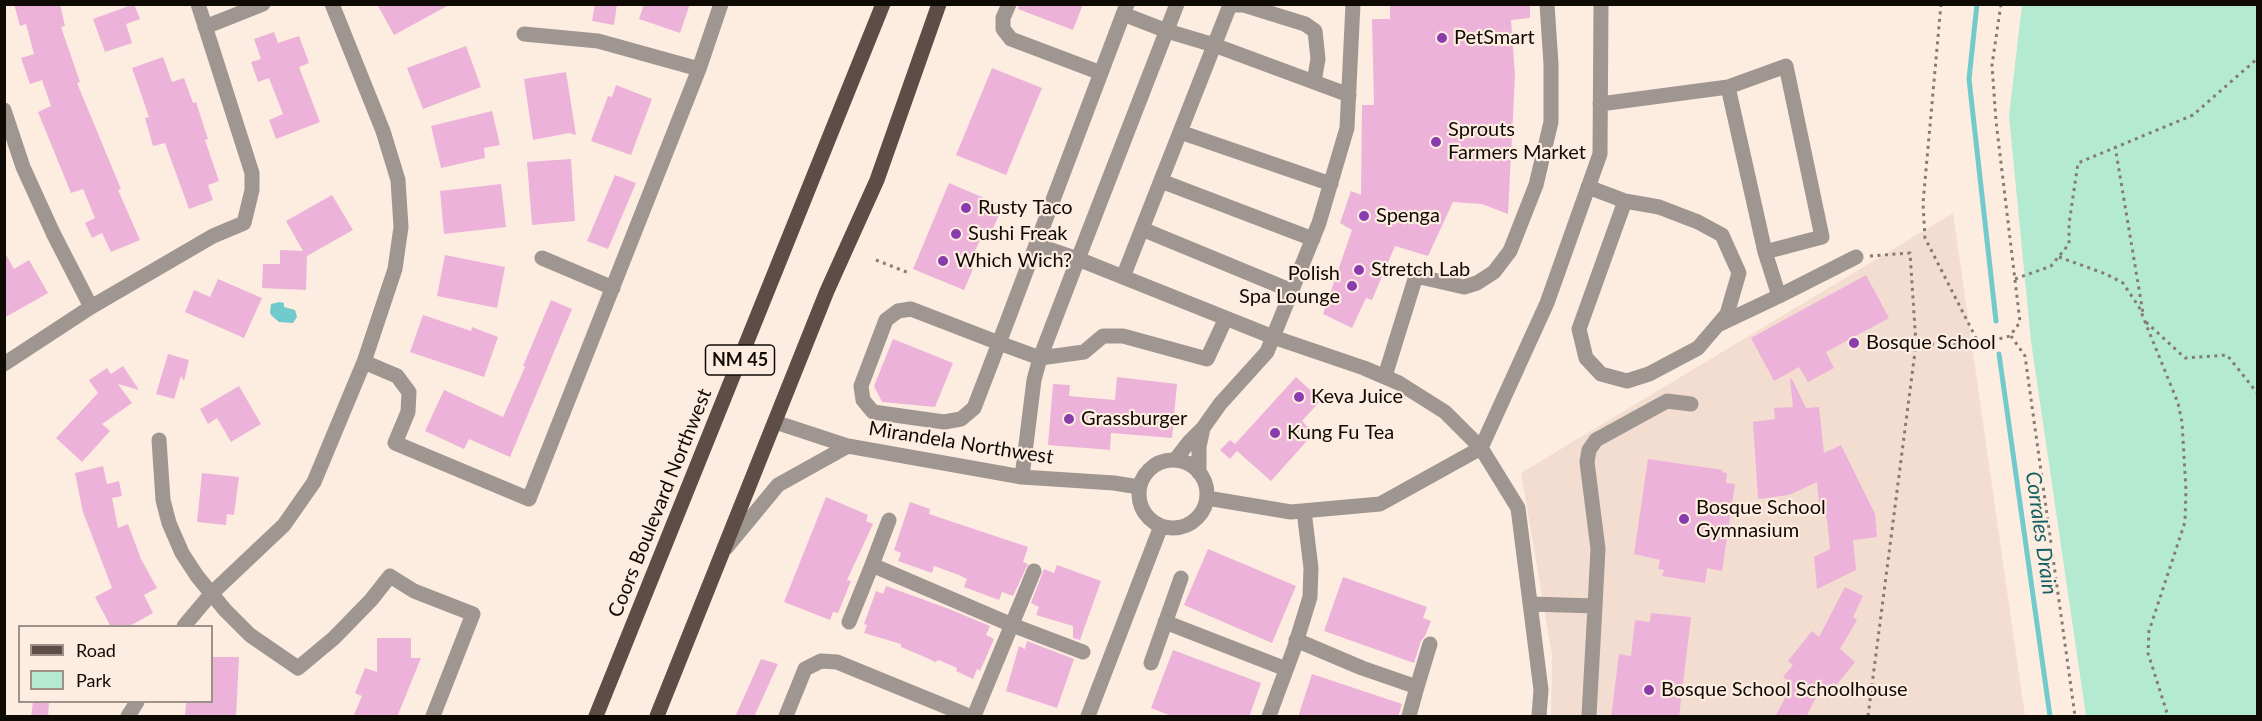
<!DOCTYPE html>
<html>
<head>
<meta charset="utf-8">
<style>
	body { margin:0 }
	#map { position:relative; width:2262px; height:721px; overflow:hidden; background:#fdede0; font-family:Lato,sans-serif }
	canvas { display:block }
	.frame { position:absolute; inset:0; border:6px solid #100a05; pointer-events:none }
	.legend { position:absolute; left:18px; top:625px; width:195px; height:78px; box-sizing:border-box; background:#fdede0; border:2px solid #9e9288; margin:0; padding:8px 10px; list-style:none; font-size:18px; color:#100a05 }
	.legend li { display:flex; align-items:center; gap:12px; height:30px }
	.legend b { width:30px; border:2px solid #9e9288 }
</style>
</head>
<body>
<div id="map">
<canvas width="2262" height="721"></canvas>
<div class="frame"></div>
<ul class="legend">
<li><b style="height:8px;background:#5d4d46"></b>Road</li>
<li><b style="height:16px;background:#b4ead1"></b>Park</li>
</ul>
</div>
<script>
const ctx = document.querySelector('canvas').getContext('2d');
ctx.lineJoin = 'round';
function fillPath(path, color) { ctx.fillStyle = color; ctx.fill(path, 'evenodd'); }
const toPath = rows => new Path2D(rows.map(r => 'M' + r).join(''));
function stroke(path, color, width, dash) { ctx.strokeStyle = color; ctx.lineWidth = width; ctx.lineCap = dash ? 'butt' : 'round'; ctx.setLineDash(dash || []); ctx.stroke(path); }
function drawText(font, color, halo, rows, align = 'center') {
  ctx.font = font + ' Lato,sans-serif'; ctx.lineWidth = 4.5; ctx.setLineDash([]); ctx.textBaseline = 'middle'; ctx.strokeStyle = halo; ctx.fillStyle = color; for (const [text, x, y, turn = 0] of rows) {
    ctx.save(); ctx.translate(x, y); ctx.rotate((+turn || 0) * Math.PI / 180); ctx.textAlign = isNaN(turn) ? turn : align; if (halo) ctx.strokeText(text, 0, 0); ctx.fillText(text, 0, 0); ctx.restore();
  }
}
const education = toPath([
	[1953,213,2025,716,1551,716,1552,655,1521,473]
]);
const green = toPath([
	[2022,5,2257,5,2257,716,2086,716,2031,341,2009,116]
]);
const water = toPath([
	[280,302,284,303,284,307,295,310,297,317,293,323,279,322,272,316,270,313,271,304]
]);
const stream = toPath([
	[1977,4,1969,79,1996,321],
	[1999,354,2050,716]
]);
const building = toPath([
	[14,4,60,4,65,26,61,27,80,82,77,83,121,189,118,190,140,240,111,252,102,233,92,238,85,223,95,218,83,189,71,193,38,112,51,106,42,80,30,84,21,58,34,54,26,24,20,26],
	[134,4,140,19,126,24,132,43,105,52,93,19],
	[377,4,451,4,394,35],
	[595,4,617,4,614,25,592,21],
	[644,4,690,4,680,33,639,19],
	[1019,4,1083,4,1073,30,1018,9],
	[1390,4,1530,4,1530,18,1511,20,1515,76,1508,214,1482,204,1453,202,1428,256,1395,246,1372,300,1366,298,1352,328,1323,314,1352,230,1340,223,1351,191,1361,195,1362,105,1374,105,1372,19,1390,19],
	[274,32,278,43,299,36,309,63,299,67,320,122,276,139,269,120,283,114,269,78,258,82,251,62,261,59,254,39],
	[466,46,481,87,423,109,407,68],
	[163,57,172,82,184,78,193,103,196,102,208,139,205,140,219,181,208,185,213,200,189,209,165,143,153,146,145,118,149,117,132,68],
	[992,68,1042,88,1006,175,956,155],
	[566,72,576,135,569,133,533,140,524,79],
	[616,85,652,99,631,155,591,141,608,96,612,97],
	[492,111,500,145,484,148,485,158,441,168,431,126],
	[571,159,575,221,532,225,527,162],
	[615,175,636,183,608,249,587,241],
	[949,183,1003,206,991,233,984,231,968,267,973,269,964,290,913,269],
	[501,184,506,227,444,234,440,191],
	[332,195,353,230,307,256,306,290,262,288,263,264,280,264,280,250,303,251,286,221],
	[4,251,14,269,29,260,48,293,4,318],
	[445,255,505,267,497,308,437,296],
	[1866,275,1889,318,1826,352,1834,368,1808,382,1799,367,1774,381,1751,338],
	[218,279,262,298,244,338,185,312,194,290,210,297],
	[551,300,572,309,510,457,469,439,464,449,425,431,444,390,503,417,525,367,523,366],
	[423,315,471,331,472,327,498,337,484,377,410,352],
	[893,339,953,363,935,407,882,402,874,386],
	[168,354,189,360,184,381,181,376,174,399,156,394],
	[123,366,139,390,118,384,132,403,102,424,110,431,82,462,56,438,98,393,89,380,107,368,111,374],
	[1117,377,1177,384,1172,438,1111,433,1110,450,1048,445,1053,384,1070,385,1069,396,1115,400],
	[1296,377,1321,400,1302,421,1314,433,1271,481,1237,451,1230,459,1220,450,1230,440,1235,444],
	[1790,379,1792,379,1806,408,1819,407,1824,453,1841,445,1875,514,1877,537,1853,540,1856,570,1817,589,1814,557,1830,549,1827,519,1819,503,1817,482,1789,495,1758,499,1753,422,1775,419,1774,408,1793,407],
	[239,386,261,424,231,442,217,418,208,424,200,409],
	[1648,459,1723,470,1722,472,1727,473,1726,483,1735,484,1722,571,1707,568,1705,583,1662,576,1664,570,1658,569,1660,560,1634,554],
	[103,466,107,484,119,481,122,496,112,498,118,528,128,524,141,559,157,588,144,595,153,613,128,627,111,627,95,597,112,588,83,512,75,473],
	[202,473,239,477,234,515,227,514,226,525,197,522],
	[826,497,868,515,866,521,873,524,847,580,851,581,838,613,833,612,830,620,784,602],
	[910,502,930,509,929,514,1028,547,1023,562,1028,564,1013,596,1002,592,999,600,964,587,967,579,959,575,934,566,932,573,898,561,901,553,894,550],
	[1208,549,1296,586,1272,643,1184,605],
	[1057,565,1101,581,1080,640,1073,638,1073,626,1036,615,1039,607,1031,603,1044,569,1054,573],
	[1343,577,1427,607,1423,618,1431,621,1425,636,1421,641,1414,663,1324,631],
	[886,586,949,609,990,626,986,635,994,639,980,671,977,669,973,679,956,671,957,668,939,660,935,662,927,658,901,647,901,644,864,633,867,625,864,624,876,591,883,594],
	[1845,587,1863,596,1853,617,1857,620,1840,649,1855,662,1826,698,1819,692,1806,717,1775,717,1785,698,1778,692,1787,680,1783,677,1793,665,1788,661,1812,631,1819,637],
	[1651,613,1691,617,1679,717,1611,717,1619,654,1631,656,1635,620,1650,622],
	[377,638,411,638,411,658,421,658,397,717,353,717,362,696,355,693,365,668,377,672],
	[1027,641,1074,659,1057,708,1006,691,1019,646,1025,649],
	[1173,650,1261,683,1249,717,1174,717,1151,708],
	[212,657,239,657,236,717,185,717,186,703,212,703],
	[761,659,778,664,754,717,735,717],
	[1312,674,1402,704,1398,717,1298,717],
	[33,702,49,702,48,717,31,717]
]);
const path = toPath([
	[1941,4,1923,203,1925,238,1979,344,2010,336,2020,322,1996,121,1992,65,2001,4],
	[2115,146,2143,313],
	[1870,256,1910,253,1916,344],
	[2059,257,2106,274,2123,283,2139,307,2178,403,2182,422,2186,490,2185,522,2149,631,2148,653,2168,716],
	[876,260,909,273],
	[2015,279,2051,266,2069,244,2069,224,2078,163,2193,115,2258,58],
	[2146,322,2185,358,2227,355,2258,394],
	[2011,336,2025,356,2075,716],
	[1868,716,1916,344,1979,344]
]);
const minor = toPath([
	[1009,4,1003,18,1003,29,1011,39,1101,73],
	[1127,4,999,343,911,309,898,311,886,320,861,386,863,400,873,412,944,422,961,419,974,408,999,343,1040,358,1084,352,1103,336,1123,336,1207,359,1226,318],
	[1123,14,1167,31,1214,45,1349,95],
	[205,27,263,4],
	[524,34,598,41,699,69],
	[1728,87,1786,66,1822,237,1765,252],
	[1600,104,1728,87,1765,252,1779,296,1856,257],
	[4,110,23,167,53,233,91,307],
	[1180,132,1331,184],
	[1161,181,1313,239],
	[1588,187,1625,201,1659,207,1698,222,1722,235,1739,273,1727,314,1698,348,1649,374,1627,381,1601,374,1586,358,1579,329,1625,201],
	[1142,229,1292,291],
	[1037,245,1078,259,1177,4],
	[542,258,613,288],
	[1123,277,1230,5,1244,5,1305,24,1315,31,1318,59,1314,82],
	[1720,324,1779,296],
	[364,362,397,376,409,392,408,412,395,443,529,499,699,69,721,4],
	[4,364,91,307,213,236,244,223,252,190,252,173,198,4],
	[1385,376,1416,276,1464,287,1477,283,1494,272,1510,251,1536,185,1551,122,1551,64,1547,4],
	[775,422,848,446,1022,477,1114,483,1139,487],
	[1203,428,1220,404,1267,352,1319,223,1347,128,1353,4],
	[159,440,163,500,169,523,182,553,197,576,225,610,250,635,298,668,334,638,371,600,390,576,414,591,473,614,433,716],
	'1139 494a34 34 0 1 1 68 0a34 34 0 1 1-68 0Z',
	[1175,460,1189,442,1203,428,1199,447,1199,473],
	[1022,477,1034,380,1040,358,1078,259,1273,337,1364,368,1399,383,1445,412,1481,448,1518,508,1541,690,1539,716],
	[1207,498,1291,512,1380,504,1481,448,1547,303,1600,154,1601,4],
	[726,548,778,485,848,446],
	[872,565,889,520],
	[1530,604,1595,606,1589,716],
	[1595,606,1598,549,1587,462,1589,450,1596,440,1667,401,1691,404],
	[849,622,872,565,1012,625,1083,652],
	[1165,622,1286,669],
	[184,626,211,594,284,525,314,482,364,362,395,269,401,227,398,180,383,131,332,4],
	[1296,640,1362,668,1417,687,1409,716],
	[1151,663,1181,578],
	[1417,687,1430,644],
	[128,716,137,702],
	[786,716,805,669,821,661,837,662,969,716],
	[974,716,1034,571],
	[1088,716,1161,526],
	[1269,716,1295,646,1310,597,1311,568,1304,511]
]);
const major = toPath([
	[596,716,883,4],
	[657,716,827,291,877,180,939,4]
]);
const markers = [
	[1442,38,6,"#8a3cad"],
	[1436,142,6,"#8a3cad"],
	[966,208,6,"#8a3cad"],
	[1364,216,6,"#8a3cad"],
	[956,234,6,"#8a3cad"],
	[943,261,6,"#8a3cad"],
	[1359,270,6,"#8a3cad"],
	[1352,286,6,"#8a3cad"],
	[1854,343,6,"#8a3cad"],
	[1299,397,6,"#8a3cad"],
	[1069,419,6,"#8a3cad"],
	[1275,433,6,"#8a3cad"],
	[1684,519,6,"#8a3cad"],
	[1649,690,6,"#8a3cad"]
];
const shields = [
	[740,360,69]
];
const shieldNames = [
	["NM 45",740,360]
];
const poiNames = [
	["PetSmart",1454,38],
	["Sprouts",1448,130],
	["Farmers Market",1448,153],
	["Rusty Taco",978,208],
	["Spenga",1376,216],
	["Sushi Freak",968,234],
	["Which Wich?",955,261],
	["Stretch Lab",1371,270],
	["Polish",1340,274,"right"],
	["Spa Lounge",1340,297,"right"],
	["Bosque School",1866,343],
	["Keva Juice",1311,397],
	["Grassburger",1081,419],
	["Kung Fu Tea",1287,433],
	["Bosque School",1696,508],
	["Gymnasium",1696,531],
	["Bosque School Schoolhouse",1661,690]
];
const streetNames = [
	["Mirandela Northwest",961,443,9],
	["Coors Boulevard Northwest",660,503,-68]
];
const waterNames = [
	["Corrales Drain",2041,533,82]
];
fillPath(education, '#f3ddd1');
fillPath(green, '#b4ead1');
fillPath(water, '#71cacc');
stroke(stream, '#71cacc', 5);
fillPath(building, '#edb2d9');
stroke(path, '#867b72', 3, [3, 4.5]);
stroke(minor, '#a09691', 15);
stroke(major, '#5d4d46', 15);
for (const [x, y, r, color] of markers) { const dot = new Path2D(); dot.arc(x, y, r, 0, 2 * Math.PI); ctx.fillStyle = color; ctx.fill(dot); stroke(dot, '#fdede0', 2); }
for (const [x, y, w] of shields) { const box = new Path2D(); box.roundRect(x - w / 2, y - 15, w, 30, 4.5); ctx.fillStyle = '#fdede0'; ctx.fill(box); stroke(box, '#100a05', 1.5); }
drawText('bold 18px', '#100a05', null, shieldNames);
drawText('20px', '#100a05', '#fdede0', poiNames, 'left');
drawText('20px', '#100a05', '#fdede0', streetNames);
drawText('italic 21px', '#135f61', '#fdede0', waterNames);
</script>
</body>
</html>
